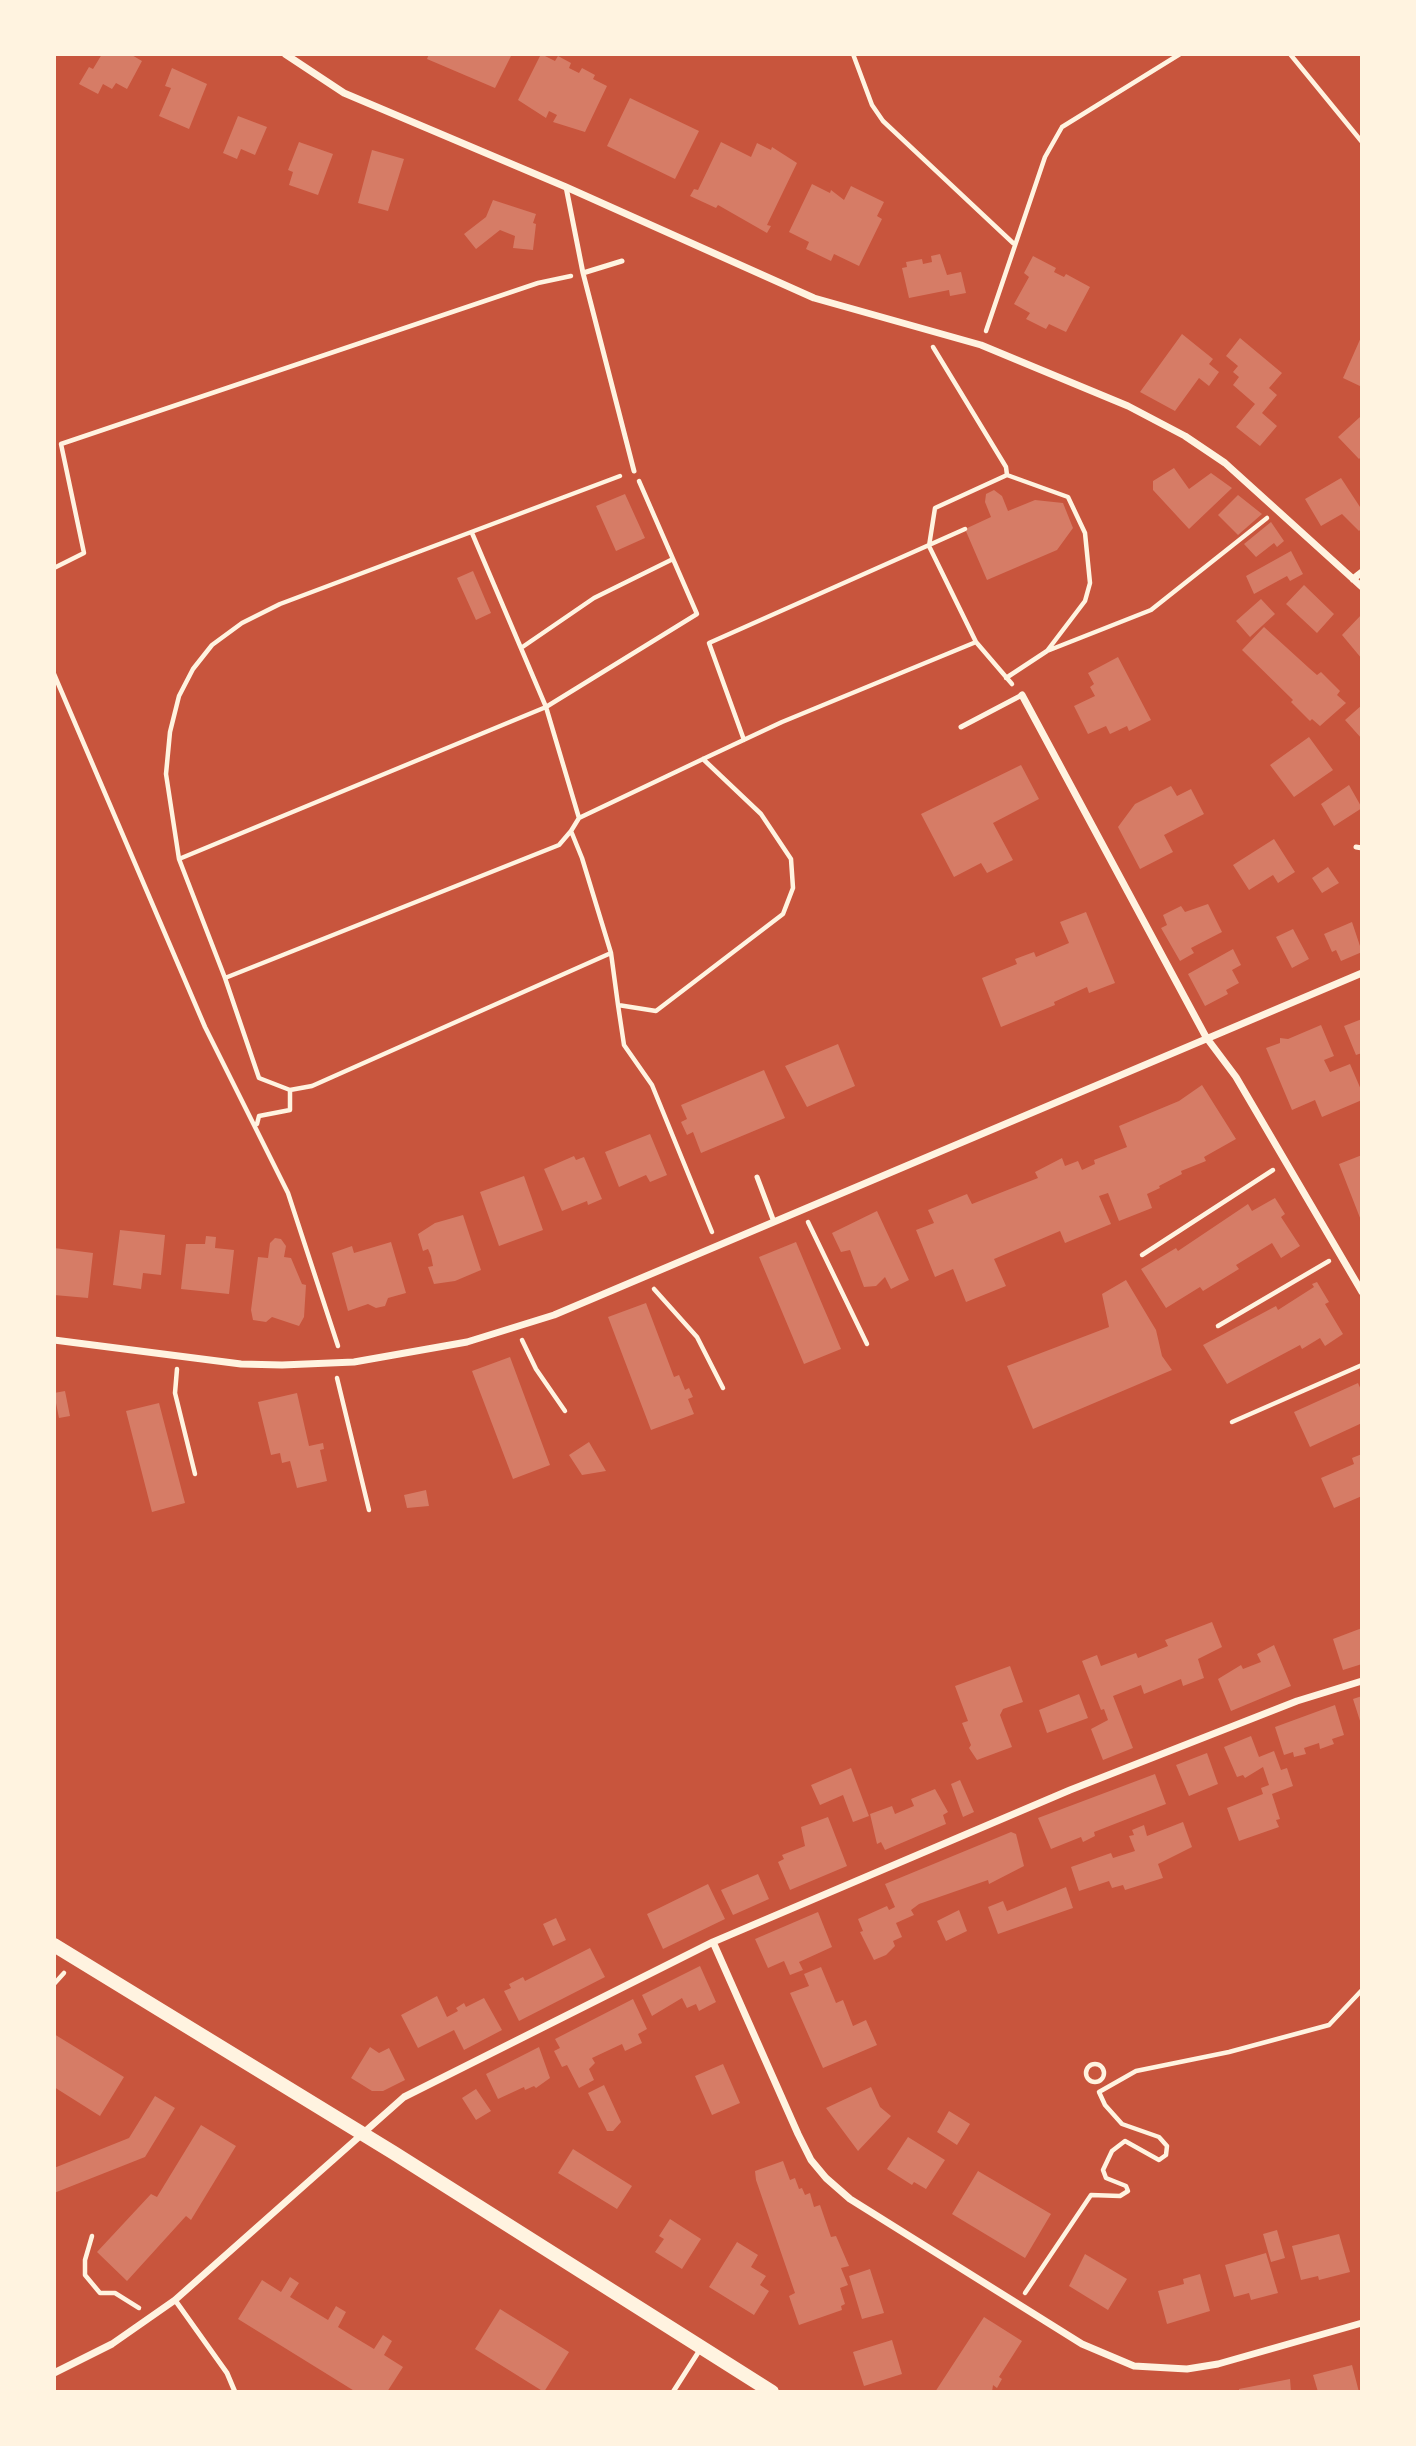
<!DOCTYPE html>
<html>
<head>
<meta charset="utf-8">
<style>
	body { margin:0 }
	#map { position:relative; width:1416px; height:2446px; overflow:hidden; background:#c8553d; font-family:"Zilla Slab",serif }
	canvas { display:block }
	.frame { position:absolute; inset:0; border:56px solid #fff3e0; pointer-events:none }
</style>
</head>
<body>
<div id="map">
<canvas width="1416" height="2446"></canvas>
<div class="frame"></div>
</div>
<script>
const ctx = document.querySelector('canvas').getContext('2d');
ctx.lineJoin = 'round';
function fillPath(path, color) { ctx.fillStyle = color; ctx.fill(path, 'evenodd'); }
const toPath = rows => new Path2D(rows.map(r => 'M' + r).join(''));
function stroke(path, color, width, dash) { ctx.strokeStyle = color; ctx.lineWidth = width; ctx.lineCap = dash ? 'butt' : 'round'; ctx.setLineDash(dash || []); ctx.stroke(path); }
const building = toPath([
	[102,54,130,54,142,61,127,89,116,83,112,89,103,84,98,94,79,84,89,67,93,69],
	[429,54,512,54,495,88,427,59],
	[541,54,555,61,558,56,571,63,569,68,579,73,582,68,595,75,593,79,607,86,585,132,553,122,557,115,549,111,546,118,518,100],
	[172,68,207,84,189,129,159,116,171,88,165,86],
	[630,98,699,131,675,179,607,146],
	[238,116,267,127,255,155,241,149,237,159,223,153],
	[299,142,333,154,318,195,289,185,293,172,288,170],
	[721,142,751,157,757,143,771,150,772,147,797,163,767,225,771,226,767,233,718,205,716,208,690,196,694,189,698,190],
	[372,150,404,159,388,211,358,203],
	[812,184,830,193,831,190,844,200,851,186,884,202,877,216,882,219,859,266,834,254,831,261,806,249,809,242,789,232],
	[493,200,536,214,533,223,536,224,533,250,513,248,515,236,500,230,476,249,464,234,486,217],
	[940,254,947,275,961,272,966,293,950,296,949,290,909,298,902,268,907,267,906,262,922,259,923,264,932,262,931,256],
	[1033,256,1056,268,1054,272,1064,277,1066,274,1090,287,1066,332,1049,324,1046,329,1026,319,1030,313,1014,304,1029,277,1024,273],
	[1182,334,1213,359,1209,364,1219,372,1209,386,1199,378,1175,411,1140,392],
	[1362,335,1362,387,1343,378],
	[1240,338,1282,373,1269,388,1277,395,1262,413,1277,426,1260,446,1236,427,1255,404,1233,385,1239,377,1233,372,1238,366,1226,356],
	[1360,417,1362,456,1359,459,1338,437],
	[1174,468,1189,489,1211,473,1232,488,1189,529,1153,490,1153,481],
	[1341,478,1362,510,1362,528,1359,531,1342,514,1321,526,1305,499],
	[994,490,1002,496,1008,511,1035,500,1063,503,1073,528,1057,550,987,580,965,529,991,517,985,502,986,494],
	[625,494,645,538,616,551,596,506],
	[1238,495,1262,514,1238,535,1218,515],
	[1271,522,1284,541,1277,547,1274,543,1256,557,1244,544],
	[1291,551,1303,574,1290,581,1287,576,1254,594,1246,576],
	[473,571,491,613,476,620,457,578],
	[1304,585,1334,614,1317,633,1286,604],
	[1261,599,1275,614,1250,637,1236,621],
	[1362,614,1362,659,1342,635],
	[1264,627,1309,668,1317,675,1321,672,1340,691,1337,695,1346,703,1320,726,1312,719,1310,721,1291,702,1293,700,1242,650],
	[1118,657,1151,720,1129,731,1127,726,1110,734,1106,726,1088,734,1074,706,1095,696,1090,687,1094,684,1088,673],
	[1362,705,1362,739,1345,720],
	[1309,737,1333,770,1294,797,1270,765],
	[1021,765,1039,799,993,823,1013,860,987,873,981,863,954,877,921,814],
	[1349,785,1362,808,1334,826,1321,804],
	[1171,786,1177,796,1191,789,1204,814,1164,835,1173,852,1140,869,1118,827,1135,804],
	[1274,839,1295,872,1278,883,1273,875,1249,890,1233,865],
	[1328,867,1339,883,1322,893,1312,878],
	[1208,904,1222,932,1191,948,1194,953,1180,961,1161,928,1167,925,1163,915,1181,906,1185,912],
	[1086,912,1115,983,1089,993,1087,987,1054,1002,1055,1005,1001,1027,982,978,1017,964,1015,959,1034,952,1036,957,1069,943,1060,922],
	[1352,922,1362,952,1341,961,1336,950,1332,952,1324,934],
	[1293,929,1309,959,1292,968,1276,937],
	[1233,949,1241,965,1232,970,1239,983,1226,990,1228,994,1205,1006,1188,974],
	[1362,1019,1362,1053,1356,1055,1344,1026],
	[1321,1025,1334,1056,1324,1060,1330,1072,1350,1064,1362,1092,1362,1100,1322,1117,1315,1100,1292,1110,1266,1048,1280,1043,1280,1038,1288,1039],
	[838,1044,855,1086,807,1107,785,1066],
	[764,1070,785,1118,701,1153,693,1132,687,1135,681,1122,687,1119,681,1105],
	[1202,1085,1236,1139,1204,1157,1206,1161,1181,1171,1182,1174,1159,1186,1160,1188,1147,1194,1152,1208,1119,1221,1108,1193,1099,1196,1111,1224,1065,1243,1060,1231,994,1259,1006,1286,966,1302,953,1269,935,1277,916,1230,934,1223,928,1210,967,1194,972,1204,1038,1178,1035,1172,1062,1158,1065,1166,1078,1161,1082,1170,1095,1164,1094,1160,1127,1147,1119,1126,1179,1101],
	[650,1134,667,1175,650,1182,646,1175,619,1187,605,1152],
	[1362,1155,1362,1223,1339,1164],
	[574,1156,576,1160,584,1157,602,1199,588,1205,587,1201,562,1211,544,1169],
	[524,1176,543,1230,499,1246,480,1192],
	[1275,1198,1285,1214,1281,1217,1300,1246,1281,1258,1272,1243,1236,1265,1239,1269,1203,1291,1200,1287,1166,1308,1141,1269,1176,1248,1178,1251,1248,1204,1252,1211],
	[877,1211,909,1280,891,1289,885,1277,876,1286,864,1287,850,1250,841,1252,832,1233],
	[463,1215,481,1270,455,1281,434,1284,428,1267,433,1266,431,1256,428,1249,423,1251,418,1234,435,1223],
	[120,1230,165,1235,161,1275,143,1273,141,1289,113,1285],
	[206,1236,216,1237,215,1248,234,1250,229,1294,181,1289,186,1244,205,1244],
	[275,1238,281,1239,286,1246,284,1257,291,1258,302,1284,306,1285,304,1317,299,1326,272,1317,266,1322,253,1320,251,1310,258,1257,268,1258,270,1243],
	[391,1242,406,1293,388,1298,385,1306,376,1308,368,1304,348,1311,332,1253,352,1246,354,1253],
	[796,1242,841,1349,804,1364,759,1257],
	[54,1248,93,1253,88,1298,54,1295],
	[1126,1280,1156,1330,1162,1356,1172,1370,1033,1429,1007,1366,1109,1327,1102,1294],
	[1317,1282,1329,1302,1325,1304,1343,1334,1325,1346,1320,1338,1302,1349,1300,1345,1227,1384,1203,1345,1276,1306,1278,1310,1314,1287,1312,1284],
	[646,1303,674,1377,679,1375,685,1390,689,1388,693,1397,688,1399,694,1414,651,1430,608,1317],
	[510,1357,550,1465,513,1479,472,1371],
	[1358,1383,1362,1392,1362,1423,1310,1447,1294,1412],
	[65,1391,70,1416,59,1418,54,1393],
	[297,1393,309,1446,323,1443,324,1449,320,1450,327,1481,297,1488,290,1461,282,1463,280,1453,271,1455,258,1402],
	[159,1403,185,1503,152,1512,126,1411],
	[589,1442,606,1471,582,1475,569,1455],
	[1362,1454,1362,1496,1334,1508,1321,1478,1354,1464,1352,1458],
	[426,1490,429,1506,407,1508,404,1495],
	[1212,1622,1222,1647,1198,1659,1204,1678,1183,1686,1181,1679,1144,1694,1141,1685,1113,1696,1133,1748,1103,1760,1091,1729,1108,1720,1104,1709,1101,1710,1082,1661,1097,1655,1101,1666,1136,1653,1138,1658,1168,1646,1165,1640],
	[1362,1628,1362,1664,1343,1670,1333,1639],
	[1274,1645,1291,1686,1231,1711,1218,1679,1241,1665,1243,1669,1261,1662,1257,1654],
	[1010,1666,1023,1702,1003,1709,1000,1715,1012,1747,977,1760,969,1748,971,1745,962,1723,968,1721,955,1686],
	[1079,1694,1088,1718,1047,1733,1039,1710],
	[1362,1696,1362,1724,1361,1724,1353,1699],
	[1335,1705,1344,1735,1332,1739,1334,1744,1320,1749,1319,1743,1304,1748,1306,1754,1294,1757,1293,1752,1284,1755,1275,1727],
	[1251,1736,1259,1757,1274,1751,1281,1770,1287,1768,1293,1786,1272,1794,1280,1819,1276,1820,1279,1827,1239,1841,1227,1808,1263,1794,1261,1788,1269,1785,1263,1767,1245,1778,1243,1775,1237,1777,1224,1747],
	[1207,1753,1218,1784,1189,1796,1176,1765],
	[851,1768,869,1816,853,1822,843,1795,820,1805,811,1785],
	[1155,1774,1166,1804,1094,1832,1095,1836,1083,1842,1081,1837,1051,1849,1038,1818],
	[960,1780,974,1812,963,1817,951,1784],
	[935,1789,948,1812,943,1815,946,1824,885,1850,881,1842,877,1844,870,1814,892,1806,895,1814,914,1806,911,1799],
	[828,1817,847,1866,790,1890,778,1862,784,1859,782,1855,805,1846,801,1827],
	[1183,1822,1192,1847,1158,1864,1163,1878,1125,1890,1123,1885,1112,1888,1109,1881,1079,1891,1071,1867,1111,1853,1113,1858,1135,1851,1129,1836,1134,1835,1132,1830,1144,1825,1147,1836],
	[1011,1832,1016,1834,1024,1866,989,1884,988,1880,919,1904,911,1910,914,1915,896,1923,902,1937,893,1941,895,1946,886,1955,874,1960,860,1932,863,1931,858,1919,887,1906,889,1910,895,1907,885,1884],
	[758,1874,769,1899,733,1915,721,1890],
	[708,1884,725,1919,663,1949,647,1914],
	[1066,1887,1073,1908,998,1934,988,1907,1003,1901,1007,1911],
	[959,1910,967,1931,946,1941,937,1921],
	[818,1912,832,1947,799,1962,803,1970,790,1975,784,1961,768,1968,755,1939],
	[556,1918,566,1940,553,1946,543,1924],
	[590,1948,605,1977,519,2021,504,1991,511,1988,509,1984,523,1977,525,1981],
	[700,1966,716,2002,699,2011,696,2004,687,2008,682,1998,652,2016,642,1995],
	[821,1967,836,2003,843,2000,853,2026,866,2020,877,2045,823,2068,790,1993,809,1986,804,1974],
	[437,1996,447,2017,458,2011,456,2008,464,2003,466,2007,484,1998,502,2030,464,2050,454,2030,418,2048,401,2015],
	[633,1999,647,2029,638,2034,642,2043,625,2051,622,2044,592,2058,595,2063,589,2069,594,2080,579,2088,567,2065,562,2067,554,2051,560,2048,555,2039],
	[54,2034,124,2077,100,2116,54,2087],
	[370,2047,379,2053,389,2048,405,2080,383,2091,372,2091,351,2078],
	[539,2047,550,2078,536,2088,534,2086,525,2090,524,2087,498,2099,486,2074],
	[723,2064,740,2103,712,2115,695,2076],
	[604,2085,621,2122,613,2131,607,2131,588,2093],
	[871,2087,880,2107,891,2116,858,2151,826,2108],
	[476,2089,491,2111,476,2120,462,2098],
	[155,2096,175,2108,145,2157,54,2193,54,2168,129,2138],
	[949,2111,970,2124,957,2145,937,2132],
	[201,2125,236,2146,191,2220,186,2216,127,2281,97,2252,151,2194,157,2197],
	[908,2137,945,2160,926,2189,914,2182,912,2185,887,2169],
	[573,2149,632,2186,617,2209,558,2173],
	[783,2161,790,2180,795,2178,799,2189,802,2188,805,2195,810,2193,814,2207,820,2205,831,2237,836,2236,849,2266,841,2268,848,2285,840,2288,845,2304,841,2306,842,2310,799,2325,789,2296,795,2293,756,2180,755,2171],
	[978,2171,1051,2214,1025,2258,952,2214],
	[670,2219,701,2239,682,2269,655,2252,664,2239,659,2236],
	[1277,2230,1285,2258,1271,2262,1263,2234],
	[1339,2234,1350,2272,1319,2280,1318,2276,1301,2280,1292,2246],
	[737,2242,758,2255,751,2267,766,2276,760,2285,769,2291,754,2315,709,2287],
	[1266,2253,1278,2293,1251,2300,1249,2293,1234,2297,1225,2265],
	[1085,2254,1127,2279,1108,2310,1069,2286],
	[870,2269,884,2313,862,2319,849,2276],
	[1200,2274,1210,2311,1167,2324,1158,2291,1184,2284,1183,2279],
	[290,2277,299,2283,290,2297,328,2320,336,2306,346,2312,338,2327,354,2337,374,2349,383,2335,392,2341,384,2355,403,2367,387,2392,356,2392,238,2319,262,2280,281,2292],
	[500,2309,569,2352,544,2392,475,2349],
	[984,2317,1022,2341,999,2377,1002,2379,997,2388,993,2385,992,2392,935,2392],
	[892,2340,902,2374,864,2386,853,2352],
	[1352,2365,1359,2392,1318,2392,1313,2375],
	[1290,2379,1291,2392,1239,2392,1239,2389]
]);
const path = toPath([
	[853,54,872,105,883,121,1013,243],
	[1290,54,1362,142],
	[986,331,1045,157,1062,127,1180,54],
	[933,347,1006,467,1007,475],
	[472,533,546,707,579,818],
	[54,568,84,553,61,444,538,283,571,276],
	[521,648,594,598,673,559],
	[54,674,205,1027,288,1193,338,1346],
	[1006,678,1047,651,1151,610,1267,518],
	[1012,684,976,642,929,546,935,508,1007,475,1068,497,1085,533,1090,583,1085,601,1047,651],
	[744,740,709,643,965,529],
	[703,759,761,814,791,859,793,888,783,914,656,1011,618,1005,611,953,582,858,571,831,579,818,703,759,782,722,976,642],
	[571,831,559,845,225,978,259,1078,290,1090,312,1086,611,953],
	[179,859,546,707,697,614,639,481],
	[225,978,179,859,166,774,170,732,179,696,193,669,212,645,242,623,280,604,620,476],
	[618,1005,624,1045,652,1085,712,1232],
	[257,1124,259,1116,290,1110,290,1090],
	[808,1222,867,1344],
	[1142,1255,1273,1170],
	[654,1289,697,1337,723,1388],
	[1218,1326,1329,1261],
	[522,1340,536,1369,565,1411],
	[177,1369,175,1393,195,1474],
	[337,1378,369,1510],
	[1232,1422,1362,1365],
	[54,1984,64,1973],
	'1086 2073a9 9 0 1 1 18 0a9 9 0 1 1-18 0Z',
	[92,2236,85,2260,85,2275,100,2293,115,2293,139,2308],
	[1025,2293,1091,2195,1120,2196,1128,2191,1126,2186,1106,2178,1103,2170,1112,2151,1125,2141,1159,2160,1166,2155,1167,2146,1159,2137,1122,2124,1105,2105,1099,2092,1136,2071,1229,2052,1329,2025,1362,1990]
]);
const service = toPath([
	[566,187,583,273,622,261],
	[583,273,634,471],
	[961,727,1022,695],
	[1356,847,1362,848],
	[757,1177,774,1222],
	[175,2300,227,2373,235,2392],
	[673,2392,701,2348]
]);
const minor = toPath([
	[285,54,344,93,566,187,814,298,981,345,1128,406,1185,436,1225,463,1362,587],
	[1353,579,1362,572],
	[1022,695,1206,1037,1236,1077,1362,1292],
	[54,1340,241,1364,282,1365,354,1362,467,1342,554,1315,1362,973],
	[713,1942,798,2134,811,2160,826,2178,850,2199,1082,2344,1134,2366,1187,2369,1218,2364,1362,2323],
	[54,2373,112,2344,175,2300,404,2097,713,1942,1070,1790,1297,1701,1362,1681]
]);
const secondary = toPath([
	[54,1945,394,2153,772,2392]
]);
fillPath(building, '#d67c66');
stroke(path, '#fff3e0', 4.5);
stroke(service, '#fff3e0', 5);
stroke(minor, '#fff3e0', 7);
stroke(secondary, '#fff3e0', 14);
</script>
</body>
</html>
